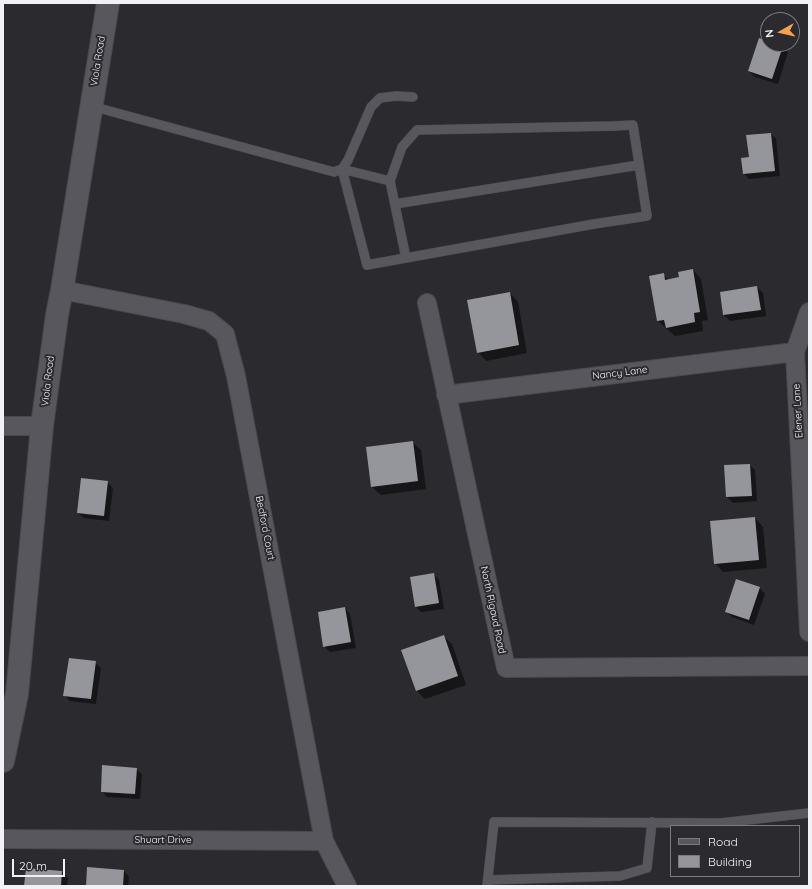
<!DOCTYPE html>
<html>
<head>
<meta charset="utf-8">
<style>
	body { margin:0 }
	#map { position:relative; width:812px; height:889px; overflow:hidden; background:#2a2a2f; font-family:Quicksand,sans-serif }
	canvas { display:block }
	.frame { position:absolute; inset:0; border:4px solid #f2f2f6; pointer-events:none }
	.legend { position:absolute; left:670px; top:825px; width:130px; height:52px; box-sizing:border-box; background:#2a2a2f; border:1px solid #7a7a7f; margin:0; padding:5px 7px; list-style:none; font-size:12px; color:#f2f2f6 }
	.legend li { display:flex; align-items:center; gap:8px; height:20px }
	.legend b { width:20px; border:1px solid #7a7a7f }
	.north { position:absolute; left:760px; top:12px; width:40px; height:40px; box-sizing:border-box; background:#2a2a2f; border:1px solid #7a7a7f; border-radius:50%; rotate:262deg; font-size:11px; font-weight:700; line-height:16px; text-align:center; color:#f2f2f6 }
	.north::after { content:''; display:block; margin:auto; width:14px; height:18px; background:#f8a04b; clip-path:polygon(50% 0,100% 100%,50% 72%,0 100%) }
	.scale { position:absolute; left:12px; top:859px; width:53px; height:18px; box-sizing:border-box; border:2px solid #f2f2f6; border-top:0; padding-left:5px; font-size:12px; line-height:14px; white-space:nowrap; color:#f2f2f6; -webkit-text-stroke:3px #2a2a2f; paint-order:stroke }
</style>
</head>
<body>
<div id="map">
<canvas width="812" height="889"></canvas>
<div class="frame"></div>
<ul class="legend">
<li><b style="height:5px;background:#57575d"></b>Road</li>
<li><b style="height:11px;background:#95959c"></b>Building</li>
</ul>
<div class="north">N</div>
<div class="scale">20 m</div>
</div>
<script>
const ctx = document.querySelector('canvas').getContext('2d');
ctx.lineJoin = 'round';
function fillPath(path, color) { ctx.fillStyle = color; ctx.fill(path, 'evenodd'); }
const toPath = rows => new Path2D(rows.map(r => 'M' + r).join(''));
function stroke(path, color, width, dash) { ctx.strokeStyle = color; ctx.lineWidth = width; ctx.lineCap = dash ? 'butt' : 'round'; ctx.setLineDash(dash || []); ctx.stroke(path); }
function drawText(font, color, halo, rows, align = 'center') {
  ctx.font = font + ' Quicksand,sans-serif'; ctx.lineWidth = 4; ctx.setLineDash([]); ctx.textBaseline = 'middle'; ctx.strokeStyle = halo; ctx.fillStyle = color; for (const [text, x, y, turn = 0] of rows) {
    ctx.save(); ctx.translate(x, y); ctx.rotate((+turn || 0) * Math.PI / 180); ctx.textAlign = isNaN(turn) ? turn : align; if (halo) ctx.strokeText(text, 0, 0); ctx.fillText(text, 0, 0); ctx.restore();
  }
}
const shadow = toPath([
	[768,42,768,44,775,44,783,46,788,52,778,84,755,77,749,71],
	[771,134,776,139,780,176,749,179,744,174,750,158],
	[693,270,701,279,708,320,702,321,703,331,675,336,658,321,650,277,663,275,669,280,680,278],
	[757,287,763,293,766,316,730,321,724,315,721,292],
	[510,293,518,302,527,353,486,361,478,352],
	[412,442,421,450,426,489,381,495,372,487,367,448],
	[750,465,755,470,757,501,733,503,727,497,725,466],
	[107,482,113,488,109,521,84,518,78,513],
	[755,518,763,527,767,568,723,572,715,563],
	[433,574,439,580,444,609,421,612,416,607],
	[737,580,760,588,765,594,754,625,732,617,726,612],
	[345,608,350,614,356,648,330,652,324,646],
	[443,636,452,644,466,685,425,699,417,691,402,650],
	[95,662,101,668,96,704,70,701,64,695],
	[136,769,142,774,140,799,107,797,102,791],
	[27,869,62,872,68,878,67,886,25,886],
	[124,871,129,877,128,886,87,886]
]);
const building = toPath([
	[759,38,768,41,768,44,778,44,783,46,772,79,748,71],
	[771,133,775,171,743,174,741,158,749,157,746,135],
	[693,269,700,312,694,313,695,322,666,328,664,320,657,321,649,276,664,273,665,280,679,277,678,272],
	[757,286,761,310,723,315,720,292],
	[510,292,519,345,477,353,467,300],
	[413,441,418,481,371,487,366,447],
	[750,464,752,496,726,497,724,465],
	[81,478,108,481,104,516,77,513],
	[755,517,759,560,714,564,710,521],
	[434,573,439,603,415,607,410,577],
	[736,579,760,587,749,620,725,612],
	[345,607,351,642,323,647,318,612],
	[444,635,458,676,416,691,401,650],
	[69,658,96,661,91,699,63,696],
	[102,765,137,768,135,794,101,792],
	[87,867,124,870,123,886,86,886],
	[26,868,62,871,61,886,24,886]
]);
const lane = toPath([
	[91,106,334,172,342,169,348,160,371,107,380,98,396,96,413,97],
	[633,125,647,216,594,224,367,265,342,169,390,181,402,147,417,130,613,126,633,125],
	[390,181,406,258],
	[395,204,639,165],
	[488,880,620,876,647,868,652,822],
	[487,886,494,822,721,823,809,813]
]);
const street = toPath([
	[62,290,184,314,209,321,225,334,236,376,324,841,347,886],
	[427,303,506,668,809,666],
	[809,312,795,352,809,632],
	[446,395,795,352],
	[3,426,42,426],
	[3,839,324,841]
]);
const secondary = toPath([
	[3,761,17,694,42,426,57,315,62,290,108,3]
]);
const streetNames = [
	["Viola Road",98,61,-81],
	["Nancy Lane",620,373,-7],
	["Viola Road",48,381,-83],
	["Elener Lane",798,411,-93],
	["Bedford Court",265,528,79],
	["North Rigaud Road",493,610,78],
	["Shuart Drive",163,840]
];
fillPath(shadow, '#0007');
fillPath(building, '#95959c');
stroke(lane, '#49494d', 10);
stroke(street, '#49494d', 20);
stroke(secondary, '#49494d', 24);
stroke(lane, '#57575d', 9);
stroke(street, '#57575d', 18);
stroke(secondary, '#57575d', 22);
drawText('10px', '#f2f2f6', '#2a2a2f', streetNames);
</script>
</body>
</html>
